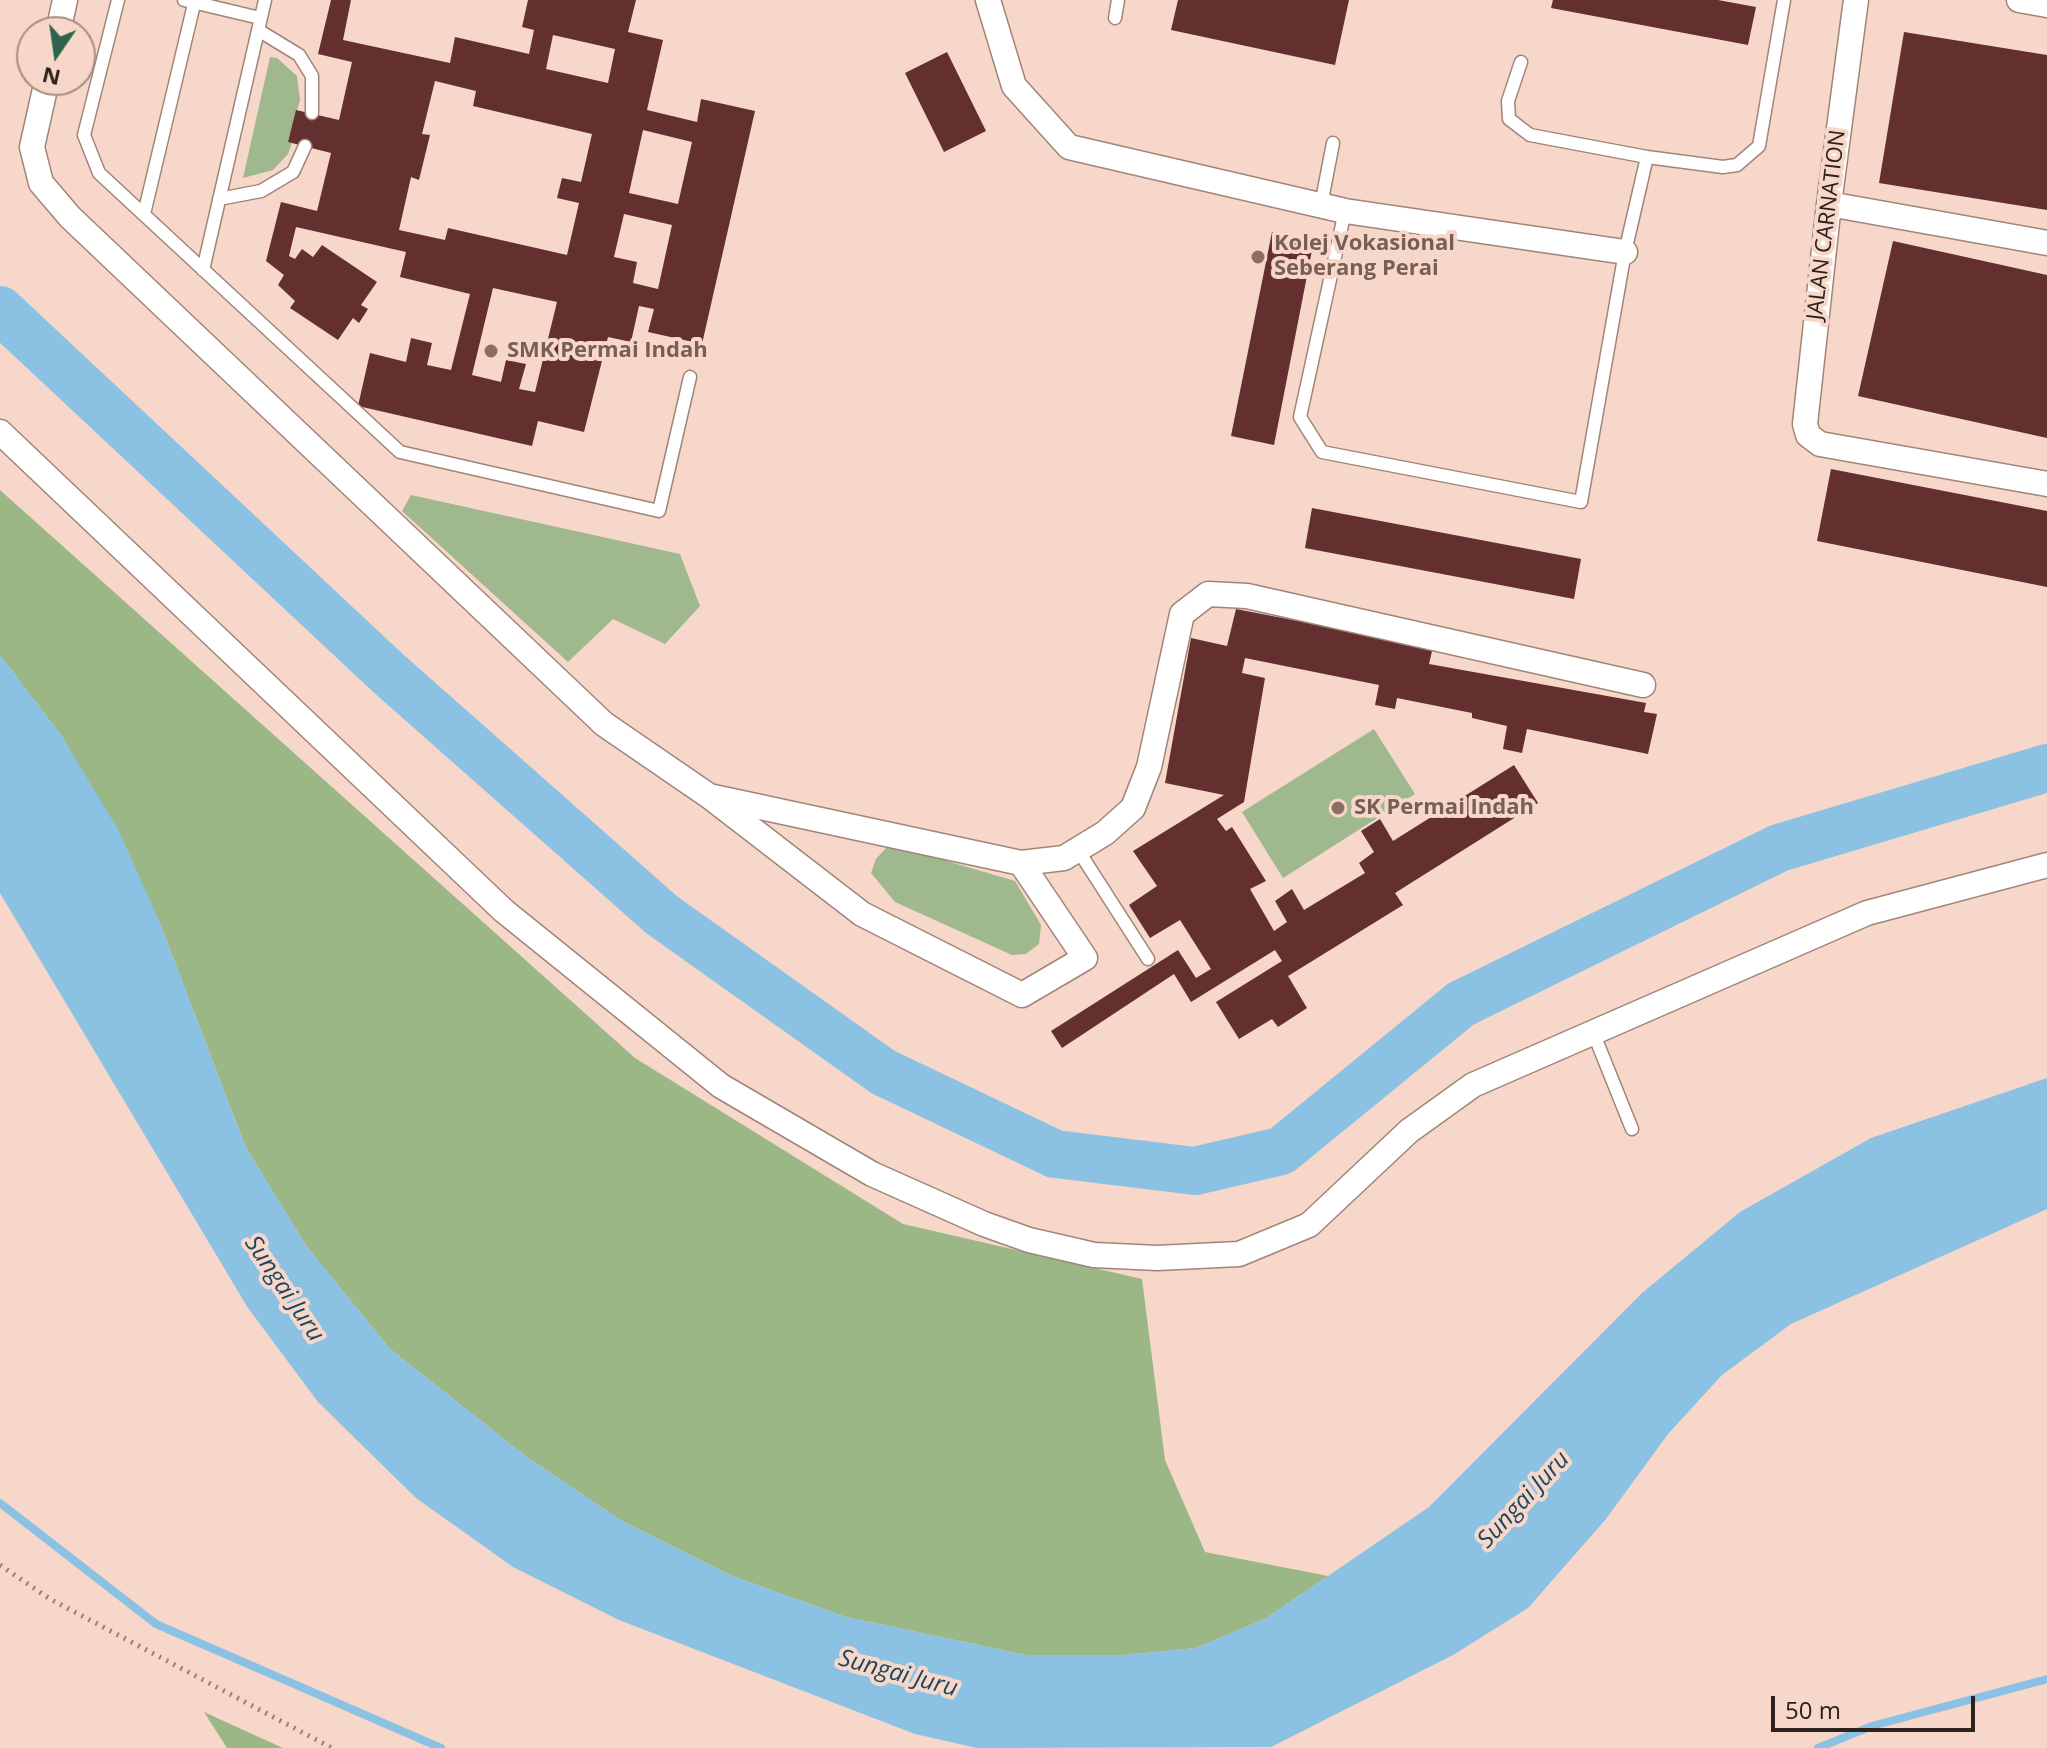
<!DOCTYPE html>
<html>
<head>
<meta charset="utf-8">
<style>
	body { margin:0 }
	#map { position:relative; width:2047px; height:1748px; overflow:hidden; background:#f6d7ca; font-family:"Open Sans",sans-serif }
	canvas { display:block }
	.north { position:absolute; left:16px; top:16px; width:80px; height:80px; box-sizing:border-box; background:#f6d7ca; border:2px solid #a58e84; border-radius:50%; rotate:193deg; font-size:22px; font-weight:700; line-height:32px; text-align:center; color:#2c211c }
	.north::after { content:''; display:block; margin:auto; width:28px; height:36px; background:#2d644b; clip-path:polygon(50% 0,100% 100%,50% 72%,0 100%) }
	.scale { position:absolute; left:1771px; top:1696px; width:204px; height:36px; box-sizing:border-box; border:4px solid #2c211c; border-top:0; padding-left:10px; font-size:24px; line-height:28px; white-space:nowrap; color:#2c211c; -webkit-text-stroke:6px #f6d7ca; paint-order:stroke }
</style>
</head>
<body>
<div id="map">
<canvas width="2047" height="1748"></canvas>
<div class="north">N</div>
<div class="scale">50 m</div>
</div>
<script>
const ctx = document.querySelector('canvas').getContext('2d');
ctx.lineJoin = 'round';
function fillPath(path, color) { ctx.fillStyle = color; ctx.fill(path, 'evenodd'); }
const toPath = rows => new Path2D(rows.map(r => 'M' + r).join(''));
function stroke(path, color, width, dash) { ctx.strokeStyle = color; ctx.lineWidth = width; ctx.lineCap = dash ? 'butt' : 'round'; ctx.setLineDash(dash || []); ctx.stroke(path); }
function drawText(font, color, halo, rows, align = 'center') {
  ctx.font = font + ' "Open Sans",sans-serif'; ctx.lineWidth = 8; ctx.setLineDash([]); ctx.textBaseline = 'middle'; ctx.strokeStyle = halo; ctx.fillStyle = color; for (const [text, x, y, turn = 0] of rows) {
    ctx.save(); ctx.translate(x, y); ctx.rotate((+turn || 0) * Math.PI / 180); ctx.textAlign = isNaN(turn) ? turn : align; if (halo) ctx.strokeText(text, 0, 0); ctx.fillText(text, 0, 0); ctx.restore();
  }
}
const green = toPath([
	[270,57,277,58,297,76,300,100,288,142,292,143,288,154,273,170,243,178],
	[411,495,680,554,700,606,665,644,613,619,568,662,402,511],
	[1374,729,1415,794,1283,878,1242,812],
	[899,847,1015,881,1041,925,1039,944,1026,954,1012,955,895,902,871,873,876,859,886,848]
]);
const forest = toPath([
	[0,490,635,1058,903,1224,1142,1279,1165,1460,1205,1552,1328,1576,1265,1619,1196,1648,1124,1655,1026,1655,846,1617,732,1576,622,1521,528,1458,390,1349,307,1247,246,1148,159,921,63,738,0,655],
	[204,1712,283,1748,227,1748]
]);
const water = toPath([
	[0,655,63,738,119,831,159,921,246,1148,307,1247,390,1349,528,1458,622,1521,732,1576,846,1617,1026,1655,1124,1655,1196,1648,1265,1619,1429,1507,1642,1293,1740,1212,1871,1138,2047,1078,2047,1209,1791,1324,1722,1375,1668,1434,1606,1519,1528,1608,1453,1655,1271,1747,977,1748,915,1734,619,1620,513,1567,416,1498,318,1402,248,1308,0,893]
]);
const stream = toPath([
	[0,1503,156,1624,441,1748],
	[1818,1748,1872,1726,2047,1679]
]);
const river = toPath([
	[0,310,388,673,662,915,883,1072,1055,1154,1195,1171,1281,1151,1461,1004,1779,848,2047,768]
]);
const building = toPath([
	[331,0,351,0,343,40,450,63,455,37,529,54,534,30,522,27,528,0,636,0,628,32,663,40,647,110,697,122,701,99,755,111,702,344,648,332,654,309,639,306,631,342,608,337,584,432,538,421,532,446,358,406,370,353,406,362,411,338,432,343,427,365,451,370,470,294,400,277,406,252,296,227,289,256,295,259,302,249,313,257,322,245,377,282,361,305,368,309,359,323,353,318,338,340,290,308,295,301,278,285,284,275,266,261,281,202,317,211,331,153,288,142,296,110,339,120,352,62,318,54],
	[553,35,615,49,608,83,546,69],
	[435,81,476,91,473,106,592,134,581,182,562,178,557,198,579,203,567,255,448,228,445,240,399,230,411,177,419,180,430,135,422,134],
	[643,130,692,142,678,204,629,193],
	[624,214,672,225,658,289,633,283,637,262,614,257],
	[493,288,557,302,535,392,519,389,526,364,506,360,501,382,472,375],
	[1178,0,1349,0,1335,65,1171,30],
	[1553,0,1718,0,1756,7,1748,45,1551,8],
	[1904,32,2047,55,2047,210,1879,183],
	[947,52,986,131,944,152,905,73],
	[1272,232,1314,240,1274,445,1231,436],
	[1893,241,2047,275,2047,438,1858,396],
	[1831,469,2047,511,2047,587,1817,541],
	[1312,508,1581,559,1574,599,1305,548],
	[1236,609,1433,647,1429,664,1646,703,1644,712,1657,714,1648,754,1527,729,1522,753,1503,749,1507,726,1472,718,1472,713,1397,698,1395,709,1375,705,1379,685,1245,658,1242,673,1265,678,1244,802,1217,819,1226,831,1232,827,1266,881,1250,889,1274,931,1287,922,1275,901,1292,889,1304,910,1365,873,1359,863,1374,852,1361,831,1380,819,1393,841,1514,765,1538,803,1395,893,1403,905,1288,976,1307,1008,1278,1027,1272,1019,1239,1039,1216,1002,1282,961,1275,950,1191,1002,1174,974,1062,1048,1051,1031,1178,950,1196,978,1211,969,1180,920,1150,938,1129,905,1157,886,1133,851,1224,795,1165,783,1191,638,1227,646]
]);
const path = toPath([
	[0,1565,50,1599,332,1748]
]);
const service = toPath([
	[118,0,84,135,99,173,400,452,659,511,690,377],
	[184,0,260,18],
	[1115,18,1118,0],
	[258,30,299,55,312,76,312,113],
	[1521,62,1508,101,1509,119,1530,135,1647,157,1723,167,1737,165,1759,146,1784,0],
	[219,199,261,191,293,172,305,146],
	[1321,205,1333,143],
	[1345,211,1300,417,1322,452,1581,502,1625,252,1647,157],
	[144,214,195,0],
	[203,270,265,0],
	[1078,850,1148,959],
	[1593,1032,1632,1129]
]);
const minor = toPath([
	[988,0,1014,86,1069,147,1345,211,1625,252],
	[1856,0,1829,204,1805,424,1808,435,1820,444,2047,484],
	[2019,0,2047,5],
	[58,32,65,0],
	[47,80,32,147,41,183,70,217,604,724,709,796,862,914,1022,995,1085,958,1021,863,709,796],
	[1829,204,2047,243],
	[0,432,504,911,721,1086,872,1174,984,1224,1029,1240,1094,1255,1157,1258,1239,1254,1309,1225,1409,1131,1473,1085,1867,913,2047,865],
	[1021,863,1064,858,1105,833,1133,808,1149,767,1182,614,1208,594,1247,596,1643,685]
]);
const markers = [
	[1258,257,8,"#8d6e63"],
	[491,351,8,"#8d6e63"],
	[1338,808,8,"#8d6e63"]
];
const streetNames = [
	["JALAN CARNATION",1827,225,-83]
];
const educationNames = [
	["Kolej Vokasional",1274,244],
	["Seberang Perai",1274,269],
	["SMK Permai Indah",507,351],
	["SK Permai Indah",1354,808]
];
const waterNames = [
	["Sungai Juru",284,1289,56],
	["Sungai Juru",1524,1500,-47],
	["Sungai Juru",898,1674,15]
];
fillPath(green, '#9fb88d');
fillPath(forest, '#9bb786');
fillPath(water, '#8bc1e3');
stroke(stream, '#8bc1e3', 8);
stroke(river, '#8bc1e3', 48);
fillPath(building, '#632f2f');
stroke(service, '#a18579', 15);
stroke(minor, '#a18579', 27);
stroke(path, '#968177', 5, [2, 6]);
stroke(service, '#fff', 12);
stroke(minor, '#fff', 24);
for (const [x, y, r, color] of markers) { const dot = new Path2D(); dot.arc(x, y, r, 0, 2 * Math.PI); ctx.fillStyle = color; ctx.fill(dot); stroke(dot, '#f6d7ca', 3); }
drawText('22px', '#2c211c', '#f6d7ca', streetNames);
drawText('bold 22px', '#785e54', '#f6d7ca', educationNames, 'left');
drawText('italic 24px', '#1a465e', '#f6d7ca', waterNames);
</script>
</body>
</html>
